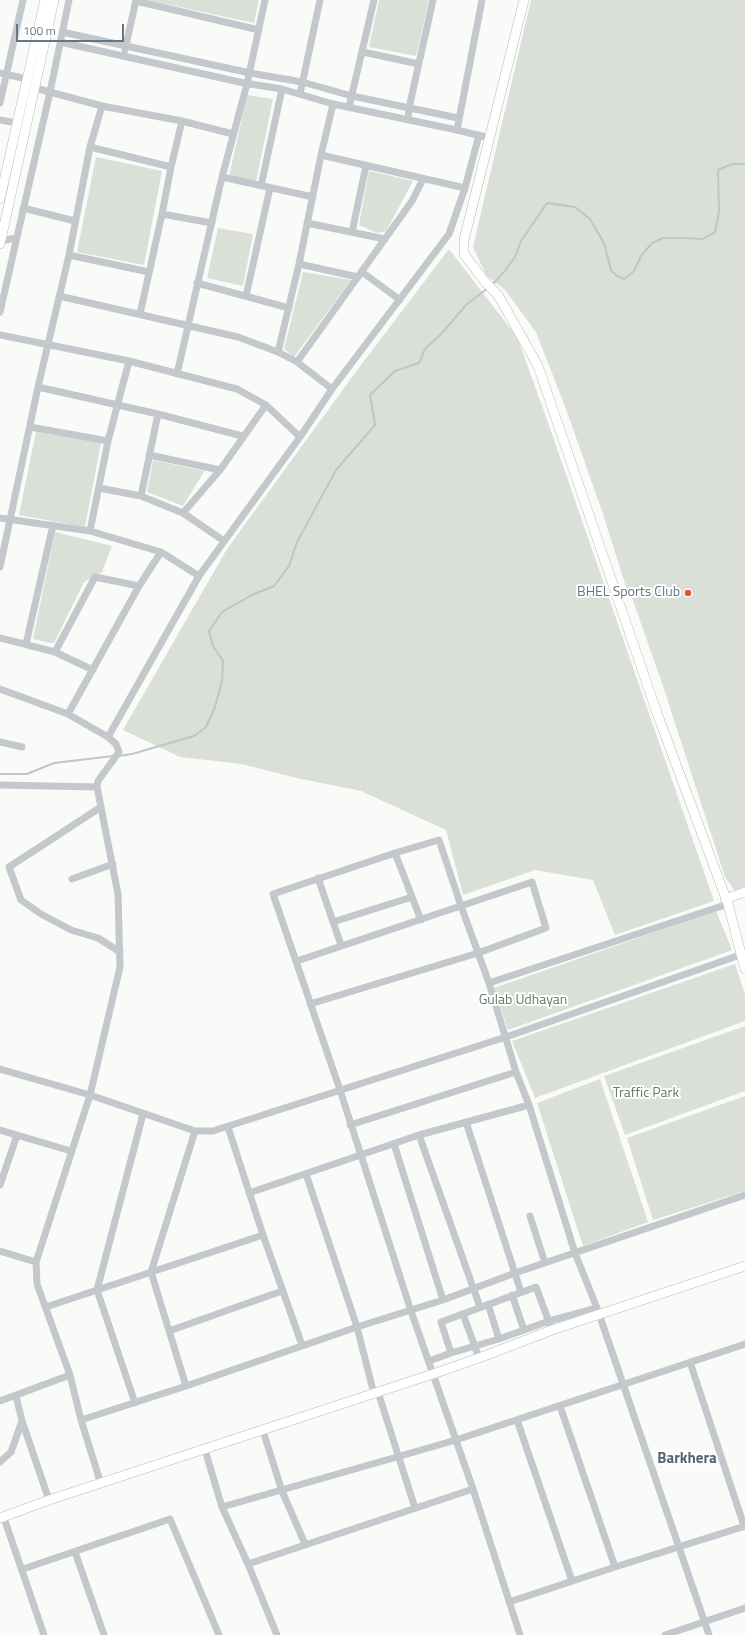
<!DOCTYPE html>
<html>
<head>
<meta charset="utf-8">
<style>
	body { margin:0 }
	#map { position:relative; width:745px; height:1635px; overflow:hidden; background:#fafaf8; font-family:"Titillium Web",sans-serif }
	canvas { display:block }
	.scale { position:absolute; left:16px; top:24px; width:108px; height:18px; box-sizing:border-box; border:2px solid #657683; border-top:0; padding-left:5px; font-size:12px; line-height:14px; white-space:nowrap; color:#657683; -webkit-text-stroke:3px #fff; paint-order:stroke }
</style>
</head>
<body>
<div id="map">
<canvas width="745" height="1635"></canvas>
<div class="scale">100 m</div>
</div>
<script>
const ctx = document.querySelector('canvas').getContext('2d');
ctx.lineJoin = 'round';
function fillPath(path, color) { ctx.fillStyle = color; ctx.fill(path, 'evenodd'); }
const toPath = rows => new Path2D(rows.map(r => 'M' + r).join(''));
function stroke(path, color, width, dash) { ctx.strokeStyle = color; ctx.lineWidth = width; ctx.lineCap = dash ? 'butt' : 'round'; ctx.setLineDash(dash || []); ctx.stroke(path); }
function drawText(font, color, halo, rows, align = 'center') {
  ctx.font = font + ' "Titillium Web",sans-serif'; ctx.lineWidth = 4; ctx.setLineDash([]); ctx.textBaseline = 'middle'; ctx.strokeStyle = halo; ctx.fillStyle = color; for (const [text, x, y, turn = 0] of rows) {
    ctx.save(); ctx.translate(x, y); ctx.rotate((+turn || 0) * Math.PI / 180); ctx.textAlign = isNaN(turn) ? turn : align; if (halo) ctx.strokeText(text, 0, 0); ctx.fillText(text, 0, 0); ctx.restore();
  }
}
const green = toPath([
	[147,0,259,0,254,23],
	[379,0,429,0,416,56,369,47],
	[531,0,745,0,745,887,735,891,725,877,663,686,630,592,628,593,603,514,566,409,536,332,505,290,486,275,473,247],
	[247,95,273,99,256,182,229,177],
	[96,157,162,171,144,265,77,252],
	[369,171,413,181,386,231,377,233,359,225],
	[218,228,253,234,243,286,207,278],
	[449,249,517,337,545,414,714,901,615,935,593,880,535,870,463,895,446,830,361,791,297,778,242,764,180,757,123,730,227,549,355,373],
	[303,272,351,280,294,357,284,349],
	[36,432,101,443,85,527,19,515],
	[153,460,204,471,205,470,183,506,147,492],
	[55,532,112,546,102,572,84,582,54,643,51,643,33,639],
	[716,911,732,950,508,1030,494,988],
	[735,964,745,994,745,1021,535,1098,512,1041],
	[745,1026,745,1091,625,1135,604,1076],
	[600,1079,648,1222,583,1246,537,1103],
	[745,1096,745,1191,653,1220,627,1138]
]);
const stream = toPath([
	[492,285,504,272,515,257,521,241,547,203,575,207,590,219,604,243,611,270,617,276,624,279,634,271,641,256,652,243,663,238,682,238,703,239,715,232,719,212,718,170,732,164,745,164],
	[119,756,132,754,194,736,206,727,215,707,222,681,223,661,213,646,209,631,222,612,252,595,274,586,289,566,297,542,336,470,375,425,370,395,395,371,419,363,425,349,442,333,467,304,488,288],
	[0,774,27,774,54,763,113,756]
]);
const minor = toPath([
	[136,1,259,30],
	[62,32,250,73,302,82,352,96,458,118],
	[60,42,244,83,282,89,333,104,457,130,490,138],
	[125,50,136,0],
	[363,52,419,64],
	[0,73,31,80],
	[35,88,102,106,182,121,233,134],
	[300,94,320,0],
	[0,103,23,0],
	[349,107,374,0],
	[0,120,17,123],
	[408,120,409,108,433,0],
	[457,130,482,0],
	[90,147,171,167],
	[321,155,465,188],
	[222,177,313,197],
	[261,186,282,89],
	[23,208,75,221],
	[162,214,212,223],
	[307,223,385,239],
	[352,232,366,166],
	[1,241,16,238],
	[69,255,149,272],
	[299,264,358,277],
	[362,272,400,300],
	[197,283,289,308],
	[59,296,238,337,278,352,297,362,332,389],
	[246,296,270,188],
	[0,312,50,92,69,0],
	[140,314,162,214,171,167,182,121],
	[0,335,129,361,237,389,266,405,300,437],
	[278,352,299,264,321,155,333,104],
	[297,362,412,201,423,179],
	[177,374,222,177,247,84,265,0],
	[38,387,158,414,242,436],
	[30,427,108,441],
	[149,455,220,470],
	[99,488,141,496,183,513,224,541],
	[141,496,158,414],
	[183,513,220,470,266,405],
	[0,518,90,531,161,552,199,576],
	[90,531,108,441,129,361],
	[0,567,38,387,69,255,90,147,102,106],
	[0,638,55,652,93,670],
	[26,644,53,525],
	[55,652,95,577,139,586],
	[0,689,68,714,108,737,116,744,119,752,98,781,97,787,118,894,120,967,90,1095,36,1262,37,1284,70,1375,81,1420,186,1386,357,1327,443,1300,515,1273,745,1195],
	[68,714,139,586,161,552],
	[108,737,199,576,300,437,332,389,449,234,465,188,479,135],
	[0,742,22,747],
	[0,785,97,787],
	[101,807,9,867,21,900,41,914,71,930,98,938,120,952],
	[395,853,421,920],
	[318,878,341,945],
	[72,879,113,864],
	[333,922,412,897],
	[297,961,532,882,546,928,478,953,310,1004],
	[489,983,728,904],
	[0,1069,90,1095,195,1131,213,1131,506,1037,740,955,745,955],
	[466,1122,521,1292],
	[350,1125,516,1072],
	[228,1127,263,1235,302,1345],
	[0,1130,71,1151],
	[419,1135,480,1307],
	[394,1144,443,1300],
	[306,1174,357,1327,374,1394],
	[0,1185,17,1135],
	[249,1193,419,1135,529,1105],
	[530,1216,545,1263],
	[0,1251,36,1262],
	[512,1295,524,1330],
	[488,1304,499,1339],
	[46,1307,263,1235],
	[463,1314,479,1358],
	[169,1331,282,1291],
	[451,1353,441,1322,536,1287,552,1330],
	[429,1361,451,1353,499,1339,549,1321,597,1308],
	[690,1362,744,1526],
	[186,1386,151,1272,195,1131],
	[378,1392,415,1508],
	[16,1396,22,1421,49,1500],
	[0,1401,70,1375],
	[135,1403,97,1290,143,1114],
	[560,1406,615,1567],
	[81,1420,101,1484],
	[517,1420,572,1581],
	[263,1431,282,1491,305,1544],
	[205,1450,222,1507,248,1564,277,1635],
	[0,1462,11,1452,22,1421],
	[222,1507,456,1440,745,1344],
	[4,1518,44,1635],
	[75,1552,104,1635],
	[248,1564,473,1489],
	[23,1569,170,1519,219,1635],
	[509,1602,615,1567,745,1526],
	[520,1635,473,1489,411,1311,340,1090,273,894,395,853,439,840,461,906,489,983,516,1072,529,1105,575,1253,597,1308,709,1635],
	[665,1635,745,1608]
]);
const major = toPath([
	[524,0,464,240,464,254,485,282,498,295,538,366,657,713,728,904,745,969],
	[0,199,45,0],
	[0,244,54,0],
	[725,899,745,892],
	[0,1518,49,1500,433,1374,479,1358,552,1330,745,1266]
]);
const markers = [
	[688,593,4,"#e4572e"]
];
const poiNames = [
	["BHEL Sports Club",680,593]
];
const parkNames = [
	["Gulab Udhayan",523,1001],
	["Traffic Park",646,1094]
];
const neighbourhoodNames = [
	["Barkhera",687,1459]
];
fillPath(green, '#dadfd7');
stroke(stream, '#bbc7cb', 2);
stroke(major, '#b5babe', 10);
stroke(minor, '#c3c8cc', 7);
stroke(major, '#fff', 9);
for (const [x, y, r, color] of markers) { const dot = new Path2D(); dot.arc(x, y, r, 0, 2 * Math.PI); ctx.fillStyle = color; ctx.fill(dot); stroke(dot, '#fff', 1.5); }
drawText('14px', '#657683', '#fff', poiNames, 'right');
drawText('14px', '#687a64', '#fff', parkNames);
drawText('bold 15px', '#57646e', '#fff', neighbourhoodNames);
</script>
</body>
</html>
